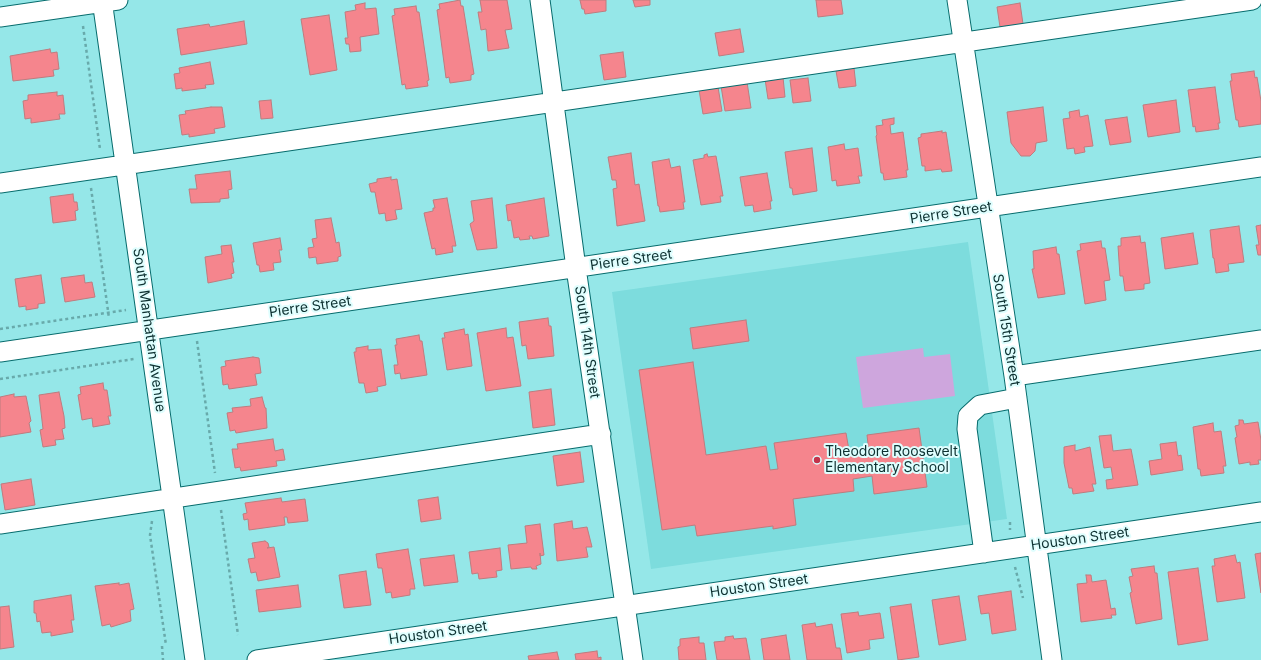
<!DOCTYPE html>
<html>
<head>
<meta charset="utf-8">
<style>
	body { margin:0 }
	canvas { display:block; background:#95e7e8 }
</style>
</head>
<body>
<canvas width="1261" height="660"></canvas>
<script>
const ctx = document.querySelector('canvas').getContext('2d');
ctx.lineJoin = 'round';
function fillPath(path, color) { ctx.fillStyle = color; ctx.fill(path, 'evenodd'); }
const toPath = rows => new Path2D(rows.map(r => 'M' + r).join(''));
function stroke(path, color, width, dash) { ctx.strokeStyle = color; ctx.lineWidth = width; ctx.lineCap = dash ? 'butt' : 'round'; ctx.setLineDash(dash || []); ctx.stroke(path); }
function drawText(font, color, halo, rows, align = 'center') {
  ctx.font = font + ' Inter,sans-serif'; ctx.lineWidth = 4; ctx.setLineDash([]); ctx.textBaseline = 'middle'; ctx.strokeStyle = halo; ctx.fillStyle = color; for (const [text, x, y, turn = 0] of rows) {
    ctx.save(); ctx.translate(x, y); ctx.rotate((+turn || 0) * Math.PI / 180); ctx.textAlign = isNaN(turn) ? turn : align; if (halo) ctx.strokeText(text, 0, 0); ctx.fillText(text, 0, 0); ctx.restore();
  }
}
const built = toPath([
	[968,242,1007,519,651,569,612,292]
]);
const green = toPath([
	[923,348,924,357,950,354,955,396,863,408,856,357]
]);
const building = toPath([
	[460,0,461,6,463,6,474,74,471,75,471,80,450,83,449,77,446,78,437,10,440,9,439,4,460,0],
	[480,0,507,0,512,29,505,30,509,48,488,51,486,29,481,30,478,12,482,12,480,0],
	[580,0,606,0,606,11,585,14,584,9,582,9,580,0],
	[633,0,650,0,650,5,635,7,633,0],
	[816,0,841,0,843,14,818,17,816,0],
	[365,3,365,9,376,8,379,34,360,37,361,51,350,52,349,44,346,44,345,38,348,38,345,12,356,10,355,5,365,3],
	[1020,3,1023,24,1000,27,997,7,1020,3],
	[416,6,417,12,419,12,429,80,427,81,428,86,406,89,405,84,402,85,392,16,395,15,394,9,416,6],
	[329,15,337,70,310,75,301,19,329,15],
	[244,21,247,44,181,55,177,29,209,24,210,27,244,21],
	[740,29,744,52,719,56,715,33,740,29],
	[50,49,51,53,57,52,59,69,53,70,54,76,13,81,10,56,50,49],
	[623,52,626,77,604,80,600,55,623,52],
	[210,62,214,84,205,85,206,88,182,91,182,88,176,89,174,74,180,73,179,68,210,62],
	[854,68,856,86,839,88,836,71,854,68],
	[1254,71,1255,78,1257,77,1261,101,1261,124,1239,127,1238,120,1236,120,1230,81,1232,81,1231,74,1254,71],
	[783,77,785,97,768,99,765,79,783,77],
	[808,78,811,101,793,103,790,80,808,78],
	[747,82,751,108,725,111,721,86,747,82],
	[718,87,722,111,703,114,699,90,718,87],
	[1215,87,1220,123,1218,123,1219,129,1196,132,1195,126,1193,127,1188,90,1215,87],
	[57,92,57,96,63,95,65,114,59,114,60,119,31,123,31,118,25,119,23,101,28,100,28,95,57,92],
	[271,100,273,118,261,119,259,101,271,100],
	[1176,100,1180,132,1148,137,1143,105,1176,100],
	[211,107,222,107,225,127,214,129,215,133,189,137,189,134,182,135,179,115,186,114,185,111,211,107],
	[1043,107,1047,141,1036,143,1035,151,1030,156,1021,156,1011,143,1007,112,1043,107],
	[1079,110,1080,117,1088,115,1093,146,1084,147,1085,152,1075,154,1074,148,1067,149,1063,119,1070,118,1069,112,1079,110],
	[1127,117,1131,142,1110,145,1105,120,1127,117],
	[894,118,894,124,890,125,891,134,903,132,908,170,906,170,907,177,884,180,883,173,881,173,876,136,877,135,876,126,883,125,882,120,894,118],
	[942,131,942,133,946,132,952,171,942,172,941,169,925,171,925,166,922,166,918,138,921,137,921,134,942,131],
	[844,144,845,150,858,148,862,176,858,176,860,183,837,186,836,180,832,181,828,147,844,144],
	[812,148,817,191,793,195,792,188,790,188,785,152,812,148],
	[631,153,635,185,639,184,645,221,617,226,613,189,617,188,616,180,612,180,608,157,631,153],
	[707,154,708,157,716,156,723,196,720,196,721,202,701,205,693,160,704,158,704,155,707,154],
	[669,159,671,168,680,166,685,202,683,202,684,209,660,212,659,206,658,206,652,162,669,159],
	[230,171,232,189,228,190,229,198,220,199,220,202,191,203,189,189,197,189,195,175,230,171],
	[767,173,772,201,770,201,771,209,754,212,753,205,745,206,740,177,767,173],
	[391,177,391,180,397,179,402,209,395,210,397,219,386,221,385,213,379,214,375,192,371,192,369,184,377,182,377,179,391,177],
	[73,194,74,202,77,202,78,210,75,211,76,220,53,223,50,197,73,194],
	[447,198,456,246,452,246,453,252,436,255,435,248,432,249,424,213,433,211,433,208,435,208,433,200,447,198],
	[492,198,497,248,477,250,470,224,474,221,471,201,492,198],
	[544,198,549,236,533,239,532,236,529,236,530,239,520,240,519,237,514,238,511,220,508,221,506,205,544,198],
	[331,218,336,243,339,242,341,256,338,257,338,261,317,264,316,257,309,258,308,248,314,247,312,239,317,238,315,220,331,218],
	[1261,225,1261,255,1258,255,1256,245,1259,245,1256,226,1261,225],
	[1239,226,1244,262,1228,264,1229,271,1216,273,1214,258,1213,258,1210,230,1239,226],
	[1193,233,1198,264,1165,269,1161,238,1193,233],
	[1140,236,1141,243,1145,242,1150,283,1144,284,1144,289,1125,291,1123,276,1120,276,1118,246,1121,246,1121,238,1140,236],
	[280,238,282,250,279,250,281,262,273,263,274,270,260,272,259,265,257,265,253,243,280,238],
	[1101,241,1102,248,1105,248,1110,280,1104,281,1106,300,1085,304,1077,251,1081,250,1080,244,1101,241],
	[231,245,234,262,232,262,234,273,231,274,232,278,208,283,205,257,222,254,221,246,231,245],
	[1056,247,1057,254,1059,254,1065,294,1038,298,1032,269,1034,269,1033,251,1056,247],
	[41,275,45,303,38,304,38,308,26,310,26,306,19,307,15,279,41,275],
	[84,275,85,283,92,282,95,297,65,302,61,278,84,275],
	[548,318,549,326,551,326,554,356,528,359,526,345,522,346,519,322,548,318],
	[746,320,749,341,693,349,690,328,746,320],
	[506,328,507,338,513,337,521,386,486,391,477,333,506,328],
	[464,329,465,335,468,334,472,366,447,370,442,338,445,338,444,333,464,329],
	[419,335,420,341,422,341,427,375,401,379,400,373,395,374,394,365,398,365,395,345,397,345,396,339,419,335],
	[368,346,368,350,381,349,386,385,377,387,378,391,366,393,364,383,359,383,354,352,356,352,356,348,368,346],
	[253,357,259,358,261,373,255,374,257,385,229,389,228,384,223,385,221,367,226,366,225,361,253,357],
	[693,362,706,455,766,446,770,470,778,469,774,443,846,433,850,456,869,453,867,435,919,428,927,487,874,494,872,476,853,479,854,491,793,499,796,525,773,529,773,526,697,536,695,525,662,530,639,370,693,362],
	[103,383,104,390,107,390,111,416,108,416,110,424,93,427,92,418,82,420,78,395,81,394,80,387,103,383],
	[551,389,555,425,533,428,529,392,551,389],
	[59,392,64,416,65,428,62,429,64,439,55,440,56,445,43,447,40,430,43,429,39,395,59,392],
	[14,394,14,397,26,396,31,421,29,423,31,432,0,437,0,397,14,394],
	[262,397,265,408,266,408,267,428,236,433,235,430,230,431,227,413,233,412,232,408,251,406,250,399,262,397],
	[1239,420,1243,420,1244,424,1258,422,1261,440,1261,460,1258,460,1259,464,1250,465,1250,462,1239,464,1235,438,1237,437,1235,426,1239,425,1239,420],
	[1213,423,1214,432,1221,431,1226,466,1223,466,1224,473,1201,476,1200,469,1198,469,1193,427,1213,423],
	[1111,435,1113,451,1131,449,1138,485,1107,489,1106,480,1113,479,1111,467,1104,468,1099,436,1111,435],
	[273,439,275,451,283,449,285,460,276,461,277,466,241,471,240,467,235,468,232,449,238,449,237,444,273,439],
	[1176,442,1178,456,1181,455,1183,470,1151,475,1149,461,1162,459,1160,444,1176,442],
	[1075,445,1075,451,1090,447,1096,484,1092,484,1094,491,1073,494,1072,488,1069,488,1064,463,1064,447,1075,445],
	[580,452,584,482,557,486,553,456,580,452],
	[31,479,35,505,5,510,1,484,31,479],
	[438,497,441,519,421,522,418,500,438,497],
	[281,498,282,502,305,499,308,521,288,523,287,517,284,517,285,525,249,530,248,519,244,520,243,514,247,513,245,503,281,498],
	[572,521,573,529,587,527,592,547,586,547,588,557,557,561,554,524,572,521],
	[540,524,544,555,540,556,540,553,541,564,536,566,537,569,532,569,531,567,511,569,508,545,527,543,525,526,540,524],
	[265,541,268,543,269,547,267,548,274,547,280,577,258,581,256,572,251,573,248,559,255,558,252,543,265,541],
	[500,548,502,570,496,571,497,577,479,579,478,573,472,574,469,552,500,548],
	[408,549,415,589,410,589,410,595,392,598,391,592,386,593,382,568,378,568,376,554,408,549],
	[1261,553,1261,593,1255,554,1261,553],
	[454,555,458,582,424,586,420,559,454,555],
	[1235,555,1237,563,1240,562,1245,598,1217,602,1212,566,1215,566,1214,559,1235,555],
	[1154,566,1155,573,1157,573,1162,619,1136,624,1130,593,1132,592,1129,577,1133,576,1131,569,1154,566],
	[1198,568,1208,640,1178,645,1168,572,1198,568],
	[366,571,371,605,344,608,339,575,366,571],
	[1086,575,1091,575,1092,582,1106,580,1111,609,1115,608,1116,615,1111,615,1112,618,1081,622,1077,584,1087,583,1086,575],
	[119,583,119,585,129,583,134,609,130,610,131,621,111,627,110,624,102,626,95,586,119,583],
	[298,585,301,607,259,612,256,590,298,585],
	[1011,591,1016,630,992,634,989,613,981,614,978,596,1011,591],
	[71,595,74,620,71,620,73,632,51,636,51,632,42,633,40,621,37,622,36,613,34,613,34,601,71,595],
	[959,596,966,640,939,645,932,600,959,596],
	[911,604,919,657,898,660,890,607,911,604],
	[9,606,14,647,0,649,0,607,9,606],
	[858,612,859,616,880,613,884,638,869,640,870,649,847,653,841,614,858,612],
	[815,623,816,627,832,624,836,648,840,648,842,660,807,660,802,625,815,623],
	[786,635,790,660,764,660,761,639,786,635],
	[733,636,734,639,746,638,750,660,717,660,714,642,725,641,725,637,733,636],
	[699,637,699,643,704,643,706,660,679,660,678,647,680,646,680,639,699,637],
	[597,651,598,658,601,657,601,660,576,660,575,654,597,651],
	[557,652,559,660,529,660,528,656,557,652]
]);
const path = toPath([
	[83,26,100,149],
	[91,188,109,318],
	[0,329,126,310],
	[197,341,215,473],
	[0,379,134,359],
	[221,510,238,635],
	[152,521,150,535,166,645],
	[1010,522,1010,530],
	[1015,567,1023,598],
	[162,646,163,660]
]);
const minor = toPath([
	[102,0,195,660],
	[540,0,576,268,633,660],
	[957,0,1014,376,1052,660],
	[0,17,118,0],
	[0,183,1252,0],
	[0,352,1261,167],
	[1014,376,1261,340],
	[0,524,601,434],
	[984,553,967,429,968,416,980,405,1017,398],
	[257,660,1261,512]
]);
const markers = [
	[817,460,4,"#c3334b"]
];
const streetNames = [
	["Pierre Street",951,213,-9],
	["Pierre Street",631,260,-8],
	["Pierre Street",310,307,-8],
	["South Manhattan Avenue",149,330,82],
	["South 15th Street",1006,330,81],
	["South 14th Street",587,342,82],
	["Houston Street",1080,539,-8],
	["Houston Street",759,586,-8],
	["Houston Street",438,633,-8]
];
const poiNames = [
	["Theodore Roosevelt",825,452],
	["Elementary School",825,468]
];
fillPath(built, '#7ddcdd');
fillPath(green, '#cea6dd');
fillPath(building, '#f5858d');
stroke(building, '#bd7c7f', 1);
stroke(minor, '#076c6d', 21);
stroke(path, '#68aaab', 2.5, [3, 3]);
stroke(minor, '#fff', 19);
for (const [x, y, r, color] of markers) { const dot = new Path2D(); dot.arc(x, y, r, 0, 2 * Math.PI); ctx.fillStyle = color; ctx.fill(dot); stroke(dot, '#dffefe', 1.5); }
drawText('14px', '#0d3131', '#dffefe', streetNames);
drawText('14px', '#0d3131', '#dffefe', poiNames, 'left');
</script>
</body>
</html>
